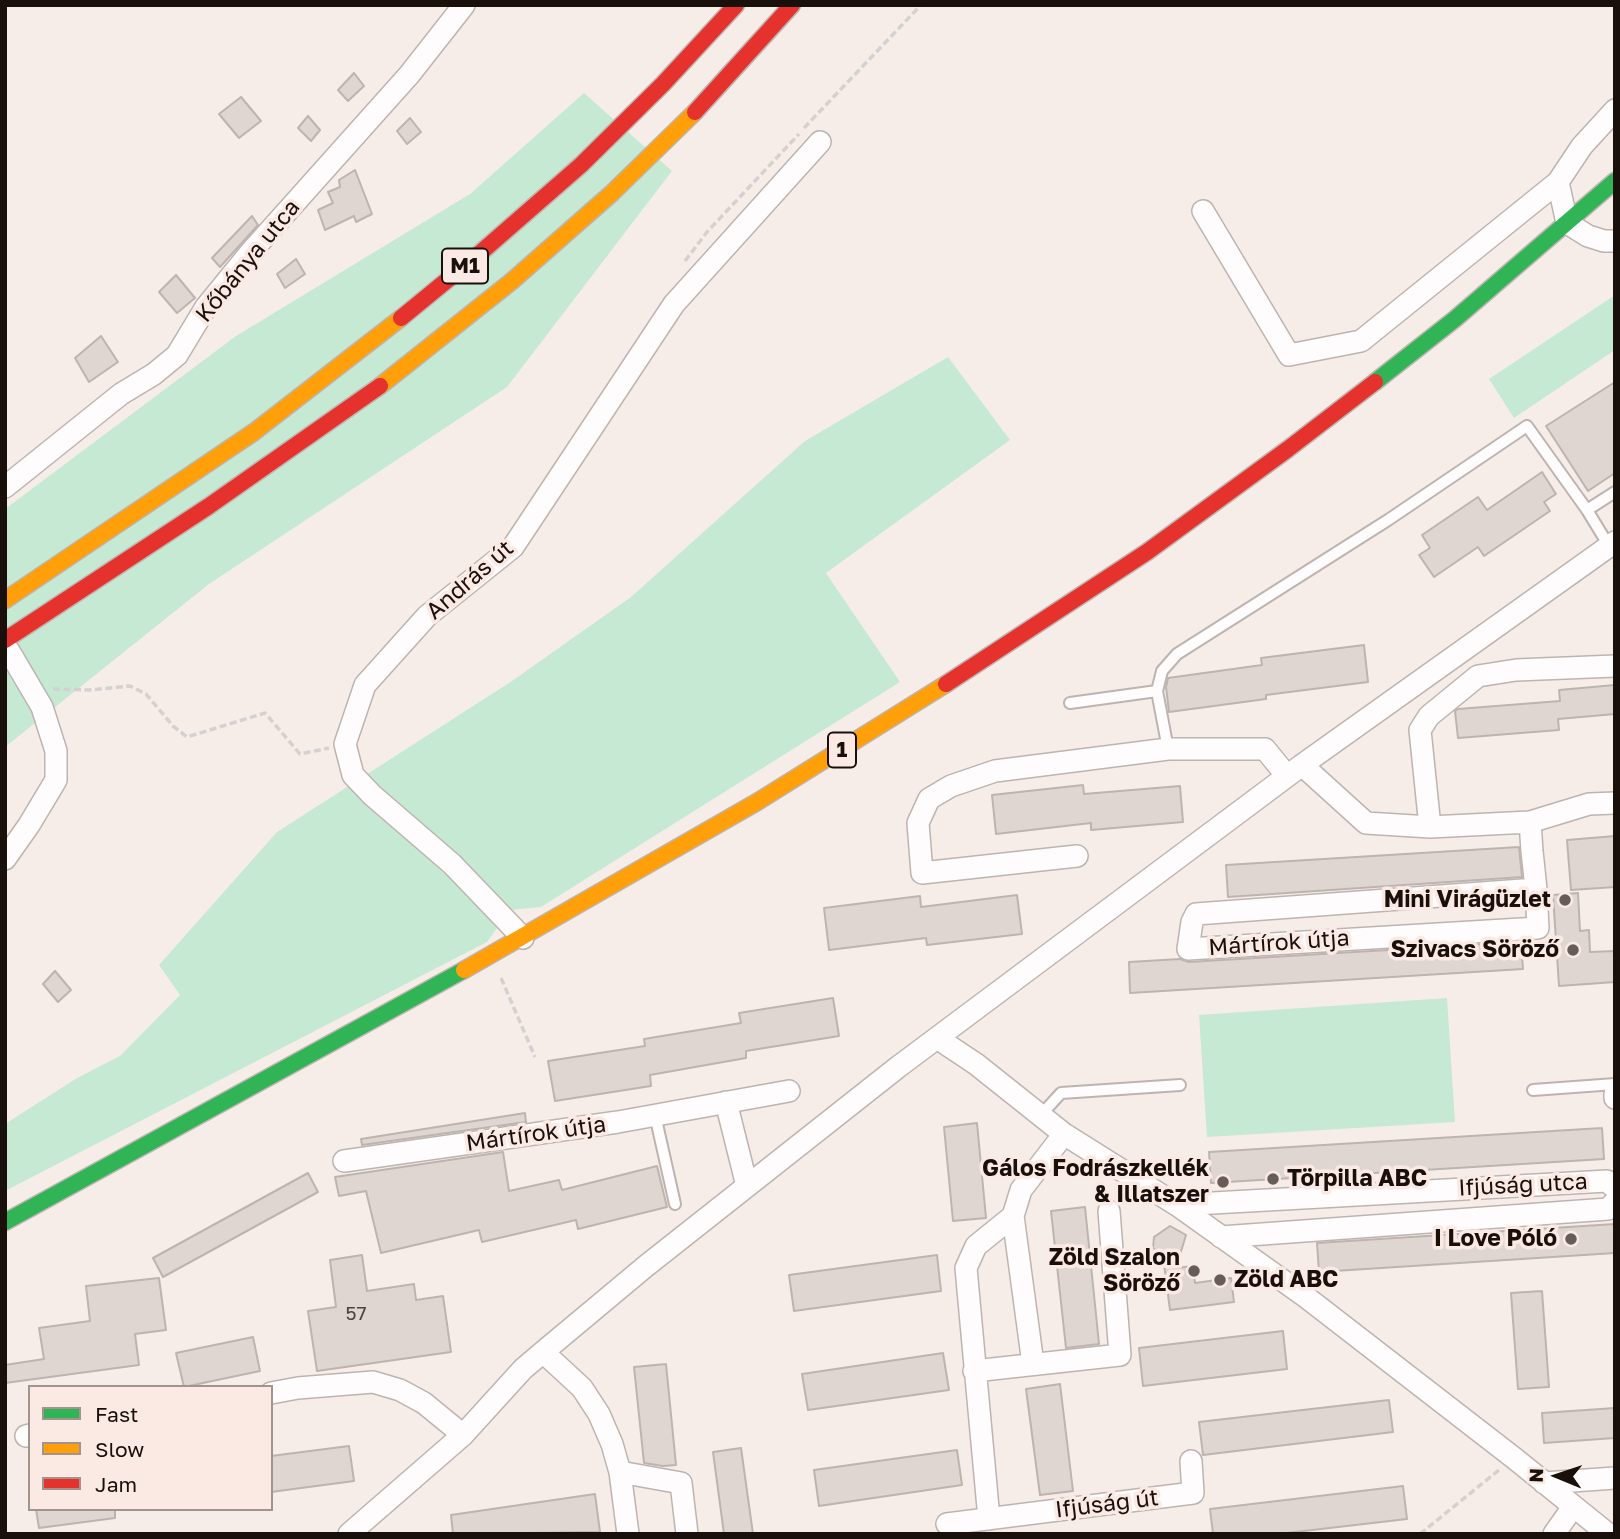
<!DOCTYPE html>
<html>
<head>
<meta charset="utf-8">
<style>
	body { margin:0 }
	#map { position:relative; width:1620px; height:1539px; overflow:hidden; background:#f6ede9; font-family:"Golos Text",sans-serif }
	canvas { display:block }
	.frame { position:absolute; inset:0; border:7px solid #19100c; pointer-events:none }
	.legend { position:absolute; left:28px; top:1385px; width:245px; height:126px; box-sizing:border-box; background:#fbeae4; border:2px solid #a1938e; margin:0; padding:9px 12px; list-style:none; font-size:21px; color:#19100c }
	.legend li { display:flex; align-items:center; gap:14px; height:35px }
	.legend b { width:35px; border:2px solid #a1938e }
	.north { position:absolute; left:1522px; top:1441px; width:70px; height:70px; -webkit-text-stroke:5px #fbeae4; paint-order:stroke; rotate:272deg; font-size:19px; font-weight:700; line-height:28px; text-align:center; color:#19100c }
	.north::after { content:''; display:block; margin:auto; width:24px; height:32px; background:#19100c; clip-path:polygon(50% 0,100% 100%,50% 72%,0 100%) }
</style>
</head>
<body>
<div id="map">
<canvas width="1620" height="1539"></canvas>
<div class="frame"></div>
<ul class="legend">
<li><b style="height:9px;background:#30b455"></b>Fast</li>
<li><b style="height:9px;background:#ff9f0a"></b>Slow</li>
<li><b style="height:9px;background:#e5322d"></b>Jam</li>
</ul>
<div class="north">N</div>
</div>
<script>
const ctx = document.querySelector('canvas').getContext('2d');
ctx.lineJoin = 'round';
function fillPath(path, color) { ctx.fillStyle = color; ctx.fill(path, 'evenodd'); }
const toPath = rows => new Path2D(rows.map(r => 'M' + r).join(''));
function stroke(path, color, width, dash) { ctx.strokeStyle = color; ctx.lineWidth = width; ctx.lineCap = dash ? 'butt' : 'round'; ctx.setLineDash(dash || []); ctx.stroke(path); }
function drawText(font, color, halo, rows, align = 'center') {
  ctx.font = font + ' "Golos Text",sans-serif'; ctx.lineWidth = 7; ctx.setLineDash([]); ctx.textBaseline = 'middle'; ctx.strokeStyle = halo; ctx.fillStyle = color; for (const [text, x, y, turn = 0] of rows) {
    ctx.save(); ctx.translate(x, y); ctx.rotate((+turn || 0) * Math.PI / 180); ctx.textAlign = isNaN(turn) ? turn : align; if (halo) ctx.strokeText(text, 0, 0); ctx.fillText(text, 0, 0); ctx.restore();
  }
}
const green = toPath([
	[584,93,672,171,507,387,209,584,5,747,5,509,236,336,470,194],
	[1615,295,1615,350,1514,418,1489,379],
	[948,357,1010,440,826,573,900,682,541,907,510,910,487,942,5,1191,5,1124,77,1078,120,1056,180,995,159,965,277,832,512,681,631,597,805,441],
	[1447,998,1455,1122,1207,1137,1199,1015]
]);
const building = toPath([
	[354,73,364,86,348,101,338,90,354,73],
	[241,97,261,121,239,138,219,114,241,97],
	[308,116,320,130,311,141,298,128,308,116],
	[410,118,421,132,407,144,397,131,410,118],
	[355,170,372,214,356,222,354,216,325,230,318,210,333,203,328,192,340,187,339,180,355,170],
	[252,216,258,225,220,267,212,258,252,216],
	[296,259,305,274,285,288,277,274,296,259],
	[176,275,195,298,177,313,159,292,176,275],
	[101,336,118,362,89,382,75,358,101,336],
	[1615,382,1615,473,1588,491,1546,426,1615,382],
	[1542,472,1556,494,1544,502,1550,511,1484,556,1478,547,1434,577,1419,555,1430,548,1422,535,1478,497,1487,510,1542,472],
	[1364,645,1368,682,1266,695,1266,699,1169,712,1166,687,1168,678,1262,665,1261,658,1364,645],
	[1615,685,1615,714,1558,719,1559,730,1458,738,1455,711,1458,709,1560,701,1559,690,1615,685],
	[1083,785,1084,794,1180,786,1183,822,1091,830,1091,823,996,834,992,795,1083,785],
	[1615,836,1615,887,1571,890,1567,840,1615,836],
	[1519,847,1522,877,1228,897,1226,865,1519,847],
	[1578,893,1580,931,1589,930,1590,952,1615,951,1615,982,1559,986,1553,895,1578,893],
	[1017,895,1022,934,927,945,926,938,829,950,824,908,920,896,921,907,1017,895],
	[1521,942,1523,969,1130,993,1129,962,1180,959,1189,962,1521,942],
	[55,971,71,990,58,1002,43,984,55,971],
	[833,998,839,1036,746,1051,746,1058,650,1075,651,1086,555,1101,548,1061,645,1046,644,1039,741,1023,739,1013,833,998],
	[525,1113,526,1122,362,1145,361,1139,525,1113],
	[977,1123,986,1218,953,1221,944,1127,977,1123],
	[1602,1128,1604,1159,1211,1183,1209,1152,1602,1128],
	[503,1152,509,1191,559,1180,562,1190,657,1166,667,1207,578,1229,576,1220,482,1242,479,1230,381,1253,366,1191,339,1196,335,1177,503,1152],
	[308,1173,318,1192,163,1277,153,1258,308,1173],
	[1085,1207,1099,1344,1066,1348,1051,1211,1085,1207],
	[1615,1224,1615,1253,1319,1272,1317,1243,1615,1224],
	[1170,1226,1186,1235,1176,1268,1193,1266,1195,1283,1231,1278,1234,1302,1170,1310,1163,1256,1153,1248,1154,1237,1170,1226],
	[362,1255,367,1291,414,1284,416,1300,443,1296,451,1352,317,1371,308,1311,336,1307,330,1260,362,1255],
	[937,1255,941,1291,794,1311,789,1275,937,1255],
	[159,1278,166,1330,135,1334,139,1365,5,1383,5,1365,44,1359,39,1328,90,1321,86,1286,159,1278],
	[1542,1291,1549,1387,1518,1389,1511,1293,1542,1291],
	[1283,1331,1287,1369,1143,1386,1139,1348,1283,1331],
	[253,1337,260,1371,184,1387,176,1353,253,1337],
	[943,1353,949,1390,808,1410,802,1374,943,1353],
	[666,1364,676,1465,663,1466,644,1463,634,1367,666,1364],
	[1060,1384,1073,1491,1040,1495,1026,1389,1060,1384],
	[1389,1400,1393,1432,1203,1455,1199,1422,1389,1400],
	[1615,1408,1615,1438,1544,1443,1542,1413,1615,1408],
	[349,1446,354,1481,271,1492,271,1456,349,1446],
	[741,1448,753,1534,724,1534,713,1452,741,1448],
	[957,1450,962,1485,819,1506,814,1470,957,1450],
	[1403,1486,1407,1519,1278,1534,1213,1534,1210,1509,1403,1486],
	[595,1494,600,1532,453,1534,451,1515,595,1494],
	[36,1509,115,1509,115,1518,39,1528,36,1509]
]);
const path = toPath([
	[804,128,921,5],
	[685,261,707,232,799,134],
	[53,689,89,690,130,686,146,694,173,726,187,737,265,713,300,754,329,748],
	[501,978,535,1057],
	[1134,1282,1140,1281,1146,1274],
	[1420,1534,1499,1470]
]);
const lane = toPath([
	[1587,510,1615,492],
	[1070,703,1157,691],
	[1168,749,1157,691,1162,671,1177,654,1388,520,1527,426,1587,510,1609,546],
	[1533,1090,1615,1084],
	[655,1115,675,1204],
	[1040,1116,1061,1093,1180,1085]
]);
const street = toPath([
	[1615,110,1582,146,1558,182,1567,223,1588,236,1604,241,1615,241],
	[1203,211,1289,355,1361,341,1558,182],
	[5,487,121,394,154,374,177,355,206,307,249,254,409,75,464,5],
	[1302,765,1366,823,1430,827,1530,822,1589,804,1615,803],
	[1530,822,1532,851,1536,889,1538,928,1188,949,1192,922,1196,914,1536,889],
	[1430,827,1420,730,1429,716,1478,676,1516,670,1615,666],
	[1077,856,922,873,918,823,929,799,951,786,995,771,1168,749,1265,749,1287,776],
	[5,859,29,825,56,780,56,751,42,707,9,651],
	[523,938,452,864,372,795,353,775,345,744,365,685,427,616,513,547,674,304,820,142],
	[937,1038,976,1064,1064,1134,1177,1205,1306,1297,1514,1458,1608,1534],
	[1615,1094,1615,1098],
	[726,1102,747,1186],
	[344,1161,618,1122,789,1091],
	[1177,1205,1607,1181,1615,1188],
	[1221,1237,1608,1209,1615,1202],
	[543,1352,582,1388,599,1414,612,1444,620,1472,628,1534],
	[1033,1364,1013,1216,1021,1190,1064,1134],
	[974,1371,1120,1355,1109,1211],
	[271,1393,298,1388,373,1382,400,1390,424,1403,463,1435],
	[26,1436,30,1435],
	[620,1472,681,1483,687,1534],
	[1544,1483,1615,1478],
	[989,1519,966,1268,976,1246,1013,1216],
	[947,1524,1193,1493,1191,1461],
	[349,1534,463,1435,523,1369,543,1352,646,1266,898,1067,1302,765,1615,542],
	[1554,1534,1573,1507]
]);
const fast = toPath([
	[1375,382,1455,319,1615,181],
	[5,1222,464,970]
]);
const slow = toPath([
	[380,386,512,281,612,193,695,112],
	[5,600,254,432,401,318],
	[464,970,757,802,946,684]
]);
const jam = toPath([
	[695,112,792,5],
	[401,318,479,254,581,165,663,84,736,5],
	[5,640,209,506,380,386],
	[946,684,1147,552,1288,449,1375,382]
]);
const markers = [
	[1565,900,7,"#665d59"],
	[1573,950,7,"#665d59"],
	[1273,1179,7,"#665d59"],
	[1223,1182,7,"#665d59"],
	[1571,1239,7,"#665d59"],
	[1194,1271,7,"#665d59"],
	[1220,1280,7,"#665d59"]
];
const numberNames = [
	["57",356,1314]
];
const shields = [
	[465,266,46],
	[842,750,28]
];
const shieldNames = [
	["M1",465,266],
	["1",842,750]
];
const streetNames = [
	["Kőbánya utca",248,261,-51],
	["András út",470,580,-41],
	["Mártírok útja",1279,943,-4],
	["Mártírok útja",536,1134,-8],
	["Ifjúság utca",1523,1185,-3],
	["Ifjúság út",1107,1504,-7]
];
const poiNames = [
	["Mini Virágüzlet",1551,900],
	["Szivacs Söröző",1559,950],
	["Gálos Fodrászkellék",1209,1169],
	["& Illatszer",1209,1195],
	["Törpilla ABC",1287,1179,"left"],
	["I Love Póló",1557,1239],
	["Zöld Szalon",1180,1258],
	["Söröző",1180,1284],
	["Zöld ABC",1234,1280,"left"]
];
fillPath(green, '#c6e9d4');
fillPath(building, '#dfd6d2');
stroke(building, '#bdb4b0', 2);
stroke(lane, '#bdb4b1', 14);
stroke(street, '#bdb4b1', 24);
stroke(fast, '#bdb4b1', 19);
stroke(slow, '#bdb4b1', 19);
stroke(jam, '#bdb4b1', 19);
stroke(path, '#d4d1d0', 3.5, [7, 3.5]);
stroke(lane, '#fefcfc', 10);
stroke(street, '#fefcfc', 21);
stroke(fast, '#30b455', 16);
stroke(slow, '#ff9f0a', 16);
stroke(jam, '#e5322d', 16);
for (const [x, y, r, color] of markers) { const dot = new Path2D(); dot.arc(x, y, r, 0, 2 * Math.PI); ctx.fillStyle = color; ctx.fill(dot); stroke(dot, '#fbeae4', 2.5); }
drawText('19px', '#4c423e', null, numberNames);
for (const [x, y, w] of shields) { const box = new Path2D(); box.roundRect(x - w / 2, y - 17.5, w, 35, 5); ctx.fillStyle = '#fbeae4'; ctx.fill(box); stroke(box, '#19100c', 2); }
drawText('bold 21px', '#19100c', null, shieldNames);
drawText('23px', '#19100c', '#fbeae4', streetNames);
drawText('bold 23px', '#19100c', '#fbeae4', poiNames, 'right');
</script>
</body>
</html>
